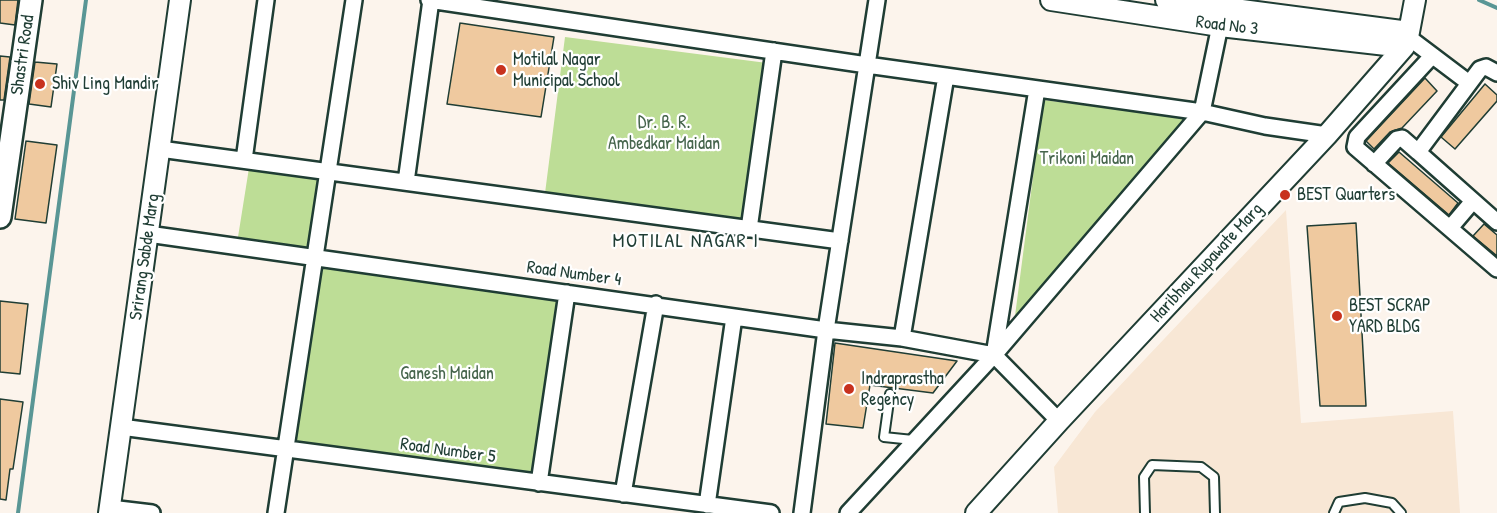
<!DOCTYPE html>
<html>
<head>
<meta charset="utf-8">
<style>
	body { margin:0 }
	canvas { display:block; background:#fcf4ec }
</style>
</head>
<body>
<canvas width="1497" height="513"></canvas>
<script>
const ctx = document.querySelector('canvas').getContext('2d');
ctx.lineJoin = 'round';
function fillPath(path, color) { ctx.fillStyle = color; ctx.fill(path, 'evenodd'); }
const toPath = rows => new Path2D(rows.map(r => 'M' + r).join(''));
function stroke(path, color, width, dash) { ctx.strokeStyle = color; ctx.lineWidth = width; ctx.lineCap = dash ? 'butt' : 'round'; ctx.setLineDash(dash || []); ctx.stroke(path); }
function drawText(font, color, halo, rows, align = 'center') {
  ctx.font = font + ' "Patrick Hand",sans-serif'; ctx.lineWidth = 4.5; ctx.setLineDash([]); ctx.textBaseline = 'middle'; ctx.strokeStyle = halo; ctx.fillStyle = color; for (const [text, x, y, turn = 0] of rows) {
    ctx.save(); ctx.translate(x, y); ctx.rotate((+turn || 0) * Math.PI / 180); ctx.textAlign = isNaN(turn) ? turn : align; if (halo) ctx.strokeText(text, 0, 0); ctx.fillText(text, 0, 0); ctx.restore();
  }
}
const built = toPath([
	[1286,210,1301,423,1453,411,1460,513,1058,513,1054,467,1095,412]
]);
const green = toPath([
	[565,37,767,63,745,228,544,201],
	[1043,100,1196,119,1179,132,1015,316],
	[249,168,321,179,310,248,238,237],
	[322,264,559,299,538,482,296,441]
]);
const stream = toPath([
	[1479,0,1497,8],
	[18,513,86,0]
]);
const building = toPath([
	[0,0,18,0,15,25,0,23,0,0],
	[460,23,554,37,541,117,447,104,460,23],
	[0,56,10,57,4,100,0,100,0,56],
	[35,62,57,64,51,107,29,104,35,62],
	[1425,78,1437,91,1402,128,1390,132,1374,149,1366,141,1425,78],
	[1485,84,1497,95,1497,101,1455,149,1441,137,1485,84],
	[26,141,57,145,46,223,15,219,26,141],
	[1399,152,1458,203,1449,215,1388,163,1399,152],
	[1356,223,1366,406,1320,406,1307,226,1356,223],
	[1484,224,1497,235,1497,256,1473,236,1484,224],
	[0,301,28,304,20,374,0,372,0,301],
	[835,343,957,361,933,393,870,385,863,428,826,424,835,343],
	[0,399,23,402,13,469,10,469,6,500,0,499,0,399]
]);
const service = toPath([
	[890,394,884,437,913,440],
	[1145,513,1144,477,1152,465,1201,467,1214,477,1215,513],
	[1334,513,1339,502,1365,498,1392,503,1401,513]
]);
const minor = toPath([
	[429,0,867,65,1202,112,1265,126,1327,135],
	[1408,37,1469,83],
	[1432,56,1357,137,1355,147,1497,269],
	[1497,73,1486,67,1480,69,1418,152,1497,222],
	[160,149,840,241],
	[244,160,266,0],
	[1374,164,1397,139,1402,138,1418,152],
	[406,182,431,0],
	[1450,228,1473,201],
	[749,229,774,51],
	[148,234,826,330,902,338,994,355],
	[902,338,946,76],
	[994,355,1037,89],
	[994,355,1059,421],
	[121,427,771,513],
	[539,483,567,293],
	[623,494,656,304],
	[707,505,734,317],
	[110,508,152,513],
	[276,513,354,0],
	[802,513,826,330,877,0],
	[848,513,994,355,1202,112,1222,16]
]);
const tertiary = toPath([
	[1051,0,1220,26,1404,47],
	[1166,0,1409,32],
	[109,513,180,0],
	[976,513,1059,421,1327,135,1404,47,1409,32,1415,0]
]);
const secondary = toPath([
	[0,217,31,0]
]);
const markers = [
	[501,70,6,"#c8321e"],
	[40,84,6,"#c8321e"],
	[1285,195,6,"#c8321e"],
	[1337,316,6,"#c8321e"],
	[849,389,6,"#c8321e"]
];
const streetNames = [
	["Road No 3",1227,26,7],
	["Shastri Road",23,55,-82],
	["Srirang Sabde Marg",145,257,-82],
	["Haribhau Rupawate Marg",1207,263,-47],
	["Road Number 4",574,274,8],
	["Road Number 5",448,451,8]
];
const poiNames = [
	["Motilal Nagar",513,60],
	["Municipal School",513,81],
	["Shiv Ling Mandir",52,84],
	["BEST Quarters",1297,195],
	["BEST SCRAP",1349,306],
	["YARD BLDG",1349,327],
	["Indraprastha",861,379],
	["Regency",861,400]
];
const parkNames = [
	["Dr. B. R.",664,123],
	["Ambedkar Maidan",664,144],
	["Trikoni Maidan",1087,159],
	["Ganesh Maidan",447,374]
];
const neighbourhoodNames = [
	["MOTILAL NAGAR I",686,242]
];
fillPath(built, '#f8e7d5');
fillPath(green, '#bddd96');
stroke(stream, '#599695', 4);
fillPath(building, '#efc99f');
stroke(building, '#1f3d34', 1.5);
stroke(service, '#1f3d34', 12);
stroke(minor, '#1f3d34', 20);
stroke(tertiary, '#1f3d34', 24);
stroke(secondary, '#1f3d34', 26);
stroke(service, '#fff', 8);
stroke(minor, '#fff', 15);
stroke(tertiary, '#fff', 20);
stroke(secondary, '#fff', 21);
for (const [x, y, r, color] of markers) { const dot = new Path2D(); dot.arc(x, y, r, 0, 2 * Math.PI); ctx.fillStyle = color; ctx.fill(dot); stroke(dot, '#fff', 2); }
drawText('18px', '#1f3d34', '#fff', streetNames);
drawText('18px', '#1f3d34', '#fff', poiNames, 'left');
drawText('18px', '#46654c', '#fff', parkNames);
ctx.letterSpacing = '1.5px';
drawText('20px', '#1f3d34', '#fff', neighbourhoodNames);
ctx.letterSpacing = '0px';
</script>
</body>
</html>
